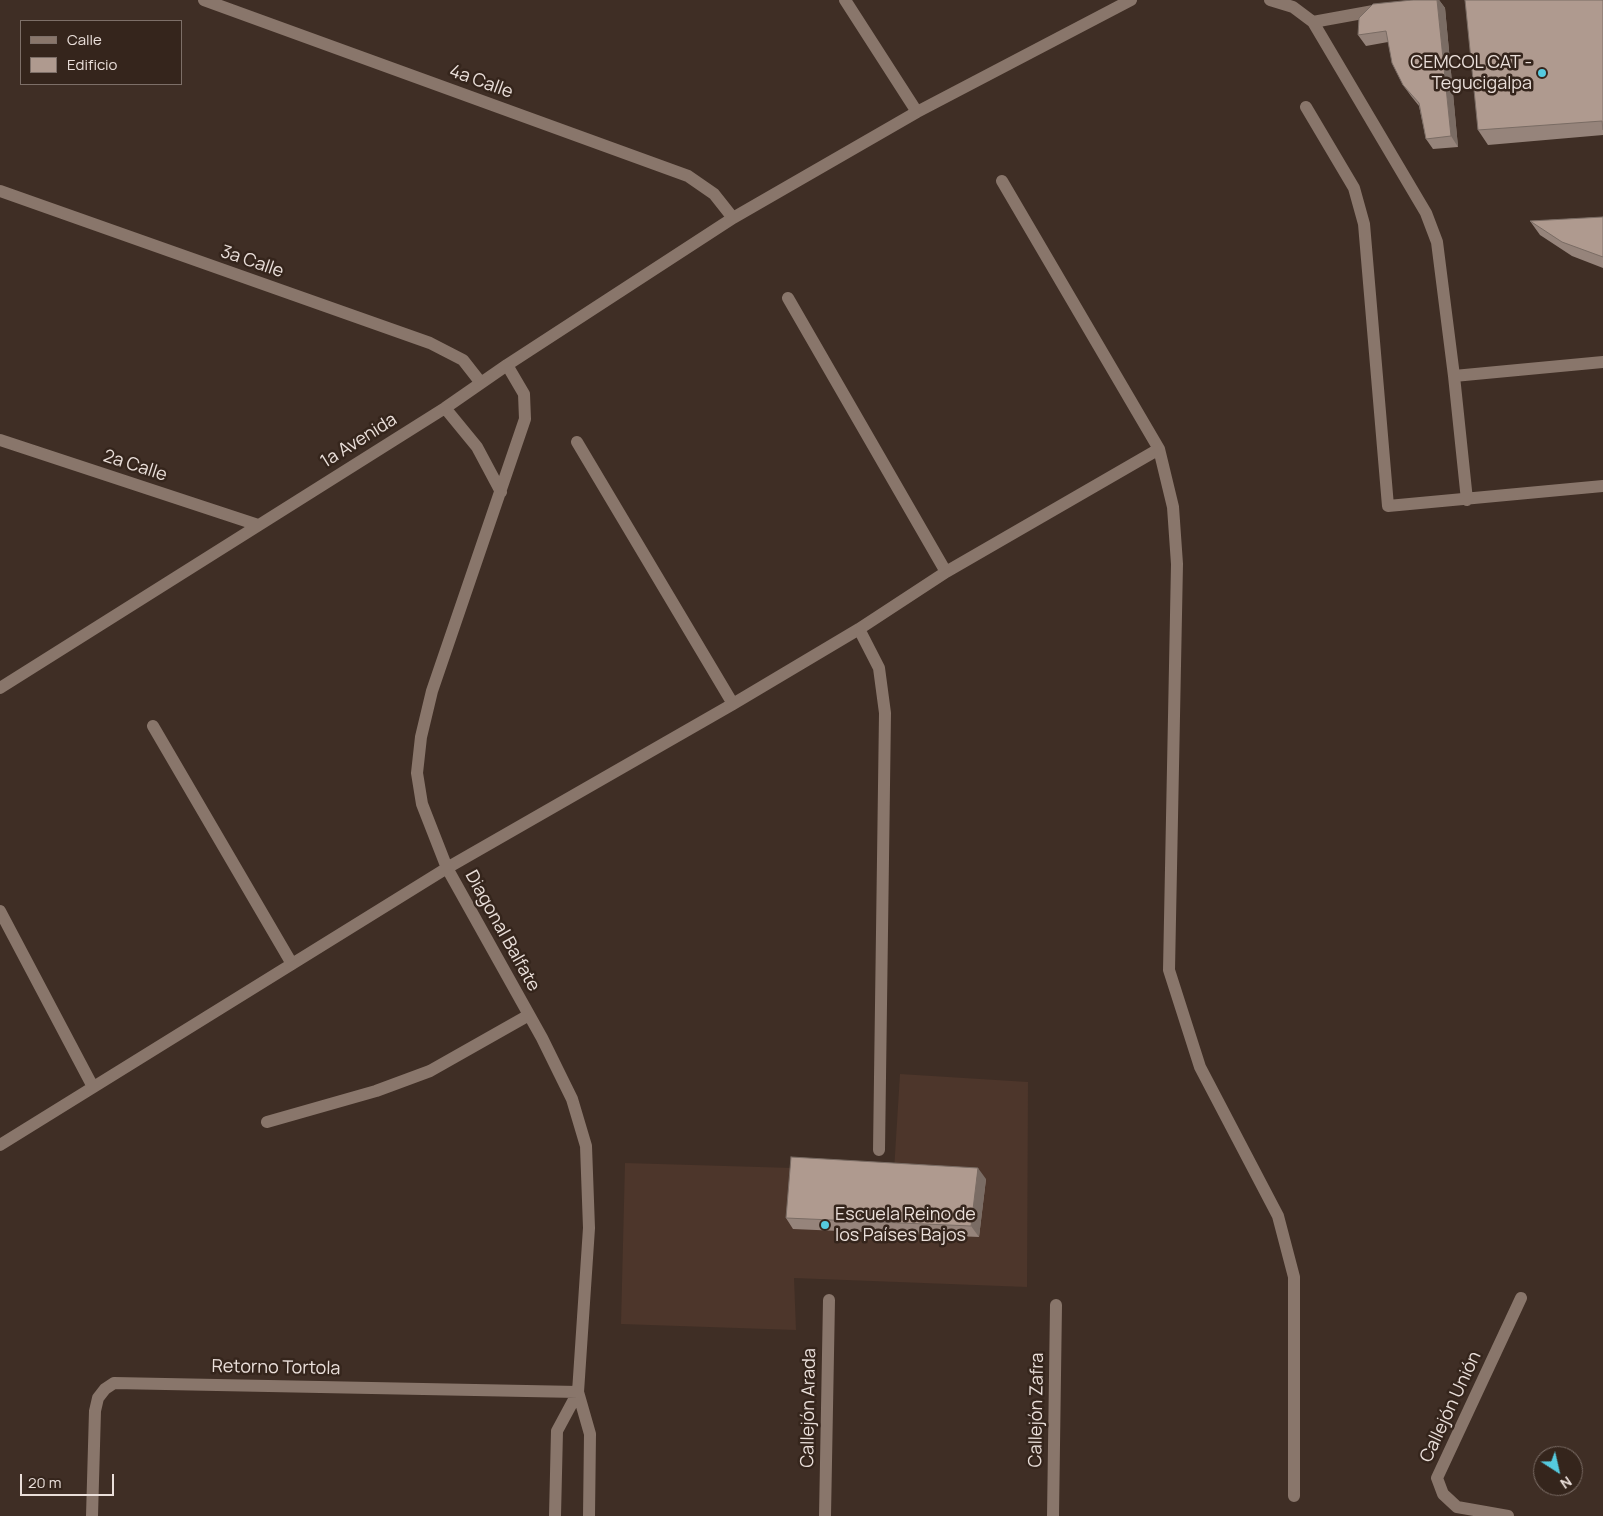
<!DOCTYPE html>
<html>
<head>
<meta charset="utf-8">
<style>
	body { margin:0 }
	#map { position:relative; width:1603px; height:1516px; overflow:hidden; background:#3f2e25; font-family:Manrope,sans-serif }
	canvas { display:block }
	.legend { position:absolute; left:20px; top:20px; width:162px; height:65px; box-sizing:border-box; background:#35251c; border:1px solid #7d6f68; margin:0; padding:6px 9px; list-style:none; font-size:15px; color:#eadfda }
	.legend li { display:flex; align-items:center; gap:10px; height:25px }
	.legend b { width:25px; border:1px solid #7d6f68 }
	.north { position:absolute; left:1533px; top:1446px; width:50px; height:50px; box-sizing:border-box; background:#35251c; border:1px solid #7d6f68; border-radius:50%; rotate:145deg; font-size:14px; font-weight:700; line-height:20px; text-align:center; color:#eadfda }
	.north::after { content:''; display:block; margin:auto; width:18px; height:22px; background:#55cadf; clip-path:polygon(50% 0,100% 100%,50% 72%,0 100%) }
	.scale { position:absolute; left:20px; top:1474px; width:94px; height:22px; box-sizing:border-box; border:2px solid #eadfda; border-top:0; padding-left:6px; font-size:15px; line-height:18px; white-space:nowrap; color:#eadfda; -webkit-text-stroke:4px #35251c; paint-order:stroke }
</style>
</head>
<body>
<div id="map">
<canvas width="1603" height="1516"></canvas>
<ul class="legend">
<li><b style="height:6px;background:#89766b"></b>Calle</li>
<li><b style="height:14px;background:#af9a8f"></b>Edificio</li>
</ul>
<div class="north">N</div>
<div class="scale">20 m</div>
</div>
<script>
const ctx = document.querySelector('canvas').getContext('2d');
ctx.lineJoin = 'round';
function fillPath(path, color) { ctx.fillStyle = color; ctx.fill(path, 'evenodd'); }
const toPath = rows => new Path2D(rows.map(r => 'M' + r).join(''));
function stroke(path, color, width, dash) { ctx.strokeStyle = color; ctx.lineWidth = width; ctx.lineCap = dash ? 'butt' : 'round'; ctx.setLineDash(dash || []); ctx.stroke(path); }
function drawText(font, color, halo, rows, align = 'center') {
  ctx.font = font + ' Manrope,sans-serif'; ctx.lineWidth = 5; ctx.setLineDash([]); ctx.textBaseline = 'middle'; ctx.strokeStyle = halo; ctx.fillStyle = color; for (const [text, x, y, turn = 0] of rows) {
    ctx.save(); ctx.translate(x, y); ctx.rotate((+turn || 0) * Math.PI / 180); ctx.textAlign = isNaN(turn) ? turn : align; if (halo) ctx.strokeText(text, 0, 0); ctx.fillText(text, 0, 0); ctx.restore();
  }
}
const built = toPath([
	[900,1074,1028,1082,1027,1287,794,1278,796,1330,621,1324,625,1163,894,1171]
]);
const service = toPath([
	[1270,0,1293,7,1313,22,1426,213,1437,242,1454,376,1467,500],
	[1313,22,1379,10],
	[1306,107,1354,188,1364,224,1388,506,1603,486],
	[1454,376,1603,362]
]);
const minor = toPath([
	[204,0,688,176,714,194,733,218],
	[845,0,917,112],
	[1002,181,1159,449,1173,507,1177,564,1169,970,1200,1067,1278,1216,1294,1277,1294,1496],
	[0,191,430,343,463,360,481,383],
	[788,298,946,572],
	[507,365,524,394,525,419,432,691,421,737,417,773,422,804,447,868,542,1038,572,1099,586,1146,589,1228,578,1392,590,1434,589,1516],
	[445,408,477,447,501,492],
	[0,440,258,525],
	[577,442,733,704],
	[859,629,879,668,885,713,879,1150],
	[0,688,445,408,507,365,733,218,917,112,1131,0],
	[153,726,292,964],
	[0,911,93,1087],
	[267,1122,376,1091,430,1071,529,1015],
	[0,1145,447,868,733,704,859,629,946,572,1159,449],
	[92,1516,95,1411,98,1398,105,1389,114,1383,578,1392],
	[555,1516,557,1431,578,1392],
	[825,1516,829,1300],
	[1053,1516,1056,1305],
	[1508,1516,1457,1507,1443,1494,1437,1478,1521,1298]
]);
const wall = toPath([
	[1412,0,1439,0,1445,8,1458,147,1433,149,1426,139,1419,106,1411,96,1403,85,1388,42,1366,46,1358,35],
	[1603,0,1603,135,1488,145,1478,130],
	[1603,217,1603,268,1572,256,1540,235,1530,221],
	[986,1179,979,1237,793,1229,786,1218]
]);
const shadedWall = toPath([
	[1437,0,1439,0,1445,8,1458,147,1451,136],
	[978,1168,986,1179,979,1237,971,1226]
]);
const building = toPath([
	[1412,0,1437,0,1451,136,1426,139,1419,103,1403,85,1392,63,1386,31,1358,35,1359,18,1373,4,1412,0],
	[1465,0,1603,0,1603,130,1602,121,1478,130,1465,0],
	[1603,217,1603,257,1562,242,1530,221,1603,217],
	[791,1157,978,1168,971,1226,786,1218,791,1157]
]);
const markers = [
	[1542,73,5,"#55cadf"],
	[825,1225,5,"#55cadf"]
];
const poiNames = [
	["CEMCOL CAT -",1532,63],
	["Tegucigalpa",1532,84],
	["Escuela Reino de",835,1215,"left"],
	["los Países Bajos",835,1236,"left"]
];
const streetNames = [
	["4a Calle",481,82,20],
	["3a Calle",252,262,19],
	["1a Avenida",359,441,-32],
	["2a Calle",135,466,18],
	["Diagonal Balfate",502,931,61],
	["Retorno Tortola",276,1368,1],
	["Callejón Unión",1451,1407,-65],
	["Callejón Arada",809,1408,-89],
	["Callejón Zafra",1037,1410,-89]
];
fillPath(built, '#4d362b');
stroke(service, '#89766b', 12);
stroke(minor, '#89766b', 12);
fillPath(wall, '#96847b');
fillPath(shadedWall, '#7a6c64');
fillPath(building, '#af9a8f');
stroke(building, '#7a6c64', 1);
for (const [x, y, r, color] of markers) { const dot = new Path2D(); dot.arc(x, y, r, 0, 2 * Math.PI); ctx.fillStyle = color; ctx.fill(dot); stroke(dot, '#35251c', 2); }
drawText('18px', '#eadfda', '#35251c', poiNames, 'right');
drawText('18px', '#eadfda', '#35251c', streetNames);
</script>
</body>
</html>
